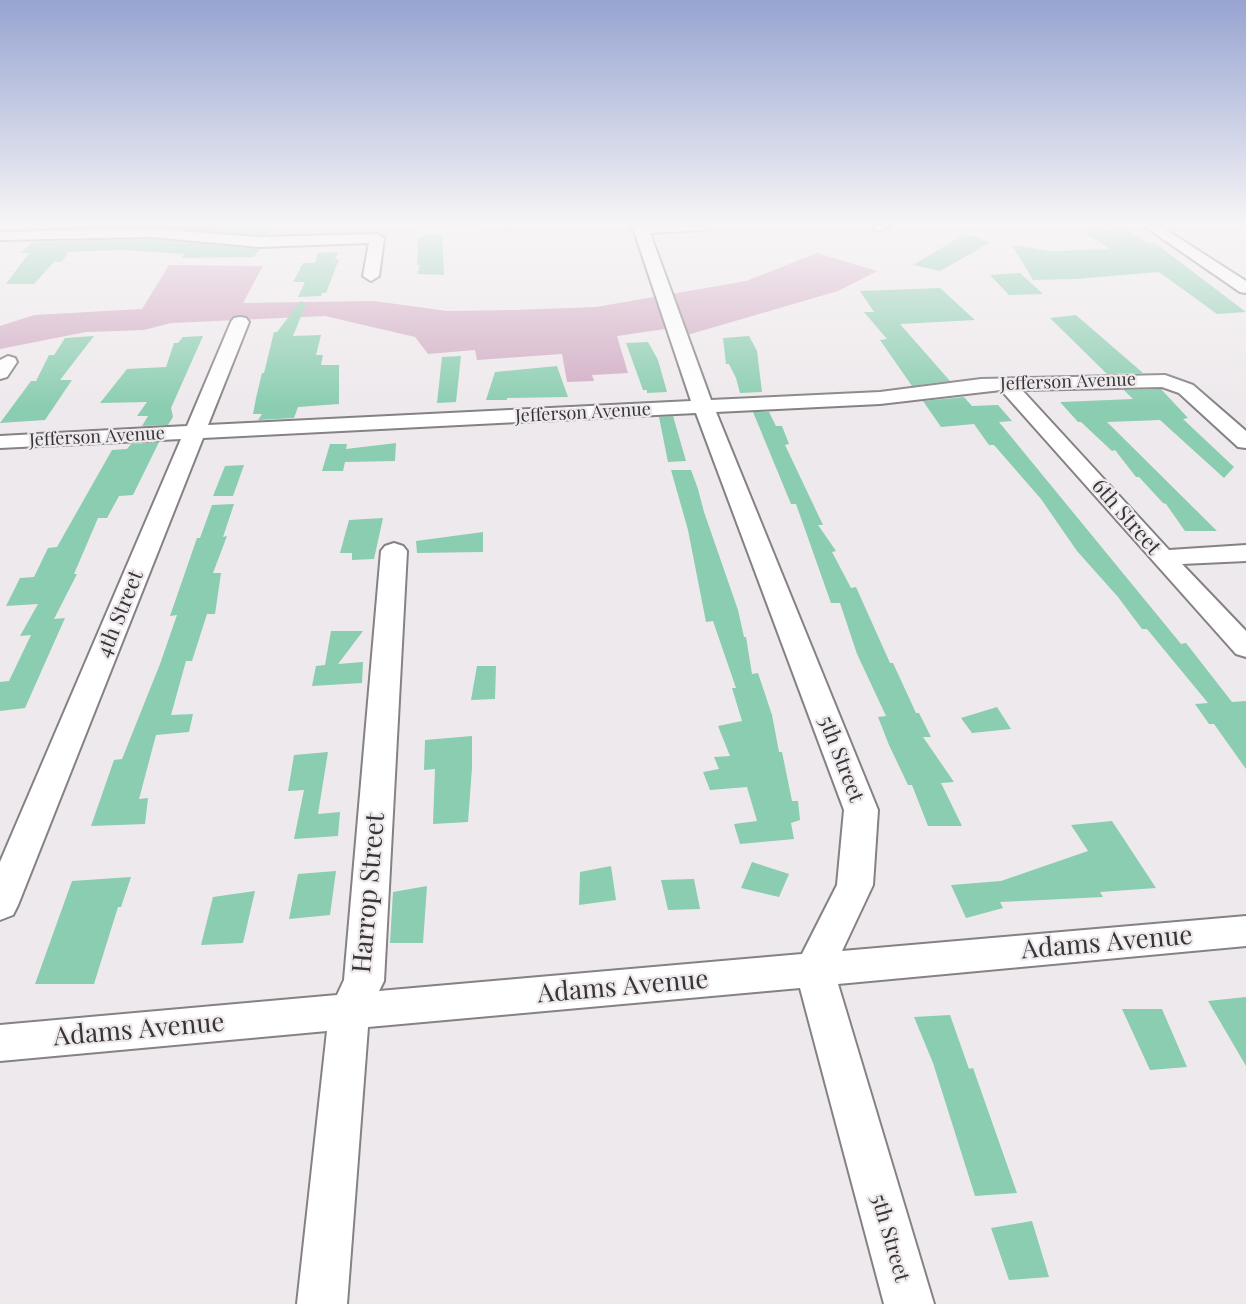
<!DOCTYPE html>
<html>
<head>
<meta charset="utf-8">
<style>
	body { margin:0 }
	canvas { display:block; background:#eee9ec }
</style>
</head>
<body>
<canvas width="1246" height="1304"></canvas>
<script>
const ctx = document.querySelector('canvas').getContext('2d');
ctx.lineJoin = 'round';
function fillPath(path, color) { ctx.fillStyle = color; ctx.fill(path, 'evenodd'); }
const toPath = rows => new Path2D(rows.map(r => 'M' + r).join(''));
function stroke(path, color, width, dash) { ctx.strokeStyle = color; ctx.lineWidth = width; ctx.lineCap = dash ? 'butt' : 'round'; ctx.setLineDash(dash || []); ctx.stroke(path); }
function drawText(font, color, halo, rows, align = 'center') {
  ctx.font = font + ' "Playfair Display",serif'; ctx.lineWidth = 4.5; ctx.setLineDash([]); ctx.textBaseline = 'middle'; ctx.strokeStyle = halo; ctx.fillStyle = color; for (const [text, x, y, turn = 0] of rows) {
    ctx.save(); ctx.translate(x, y); ctx.rotate((+turn || 0) * Math.PI / 180); ctx.textAlign = isNaN(turn) ? turn : align; if (halo) ctx.strokeText(text, 0, 0); ctx.fillText(text, 0, 0); ctx.restore();
  }
}
const built = toPath([
	[275,226,552,226,272,238]
]);
const green = toPath([
	[817,253,877,271,838,291,687,335,672,328,617,336,628,373,592,375,594,381,567,382,562,354,477,360,475,350,428,354,415,337,325,316,171,323,144,330,86,332,0,349,0,326,34,315,142,309,169,265,263,266,243,303,374,301,447,311,514,310,596,307,746,281]
]);
const building = toPath([
	[52,226,236,226,235,227,271,226,269,234,259,235,152,227,48,229],
	[1124,228,1147,243,1155,243,1246,312,1217,314,1159,272,1076,279,1033,280,1012,245,1051,251,1110,249,1084,232],
	[442,234,444,275,417,274,420,265,417,265,418,238,423,238,424,235],
	[965,234,991,242,940,271,913,265],
	[152,239,260,249,254,257,182,258,185,254,121,250,68,252,62,262,54,262,34,284,6,284,29,253,20,253,33,242],
	[338,252,335,260,339,259,326,293,322,293,321,296,298,297,305,282,293,282,303,263,315,263,318,253],
	[1020,273,1043,294,1009,295,990,275],
	[940,288,975,320,900,324,950,381,912,386,880,340,887,339,864,312,874,312,860,291],
	[301,301,306,304,293,336,321,335,316,355,323,355,321,365,339,365,339,404,298,407,294,418,258,420,262,414,253,414,256,398,262,373,264,373,274,332,277,332],
	[1076,315,1143,373,1107,374,1050,318],
	[94,336,60,380,72,380,45,420,0,423,31,381,36,381,49,355,54,355,65,338],
	[203,336,171,408,173,417,168,425,142,426,148,416,137,416,147,402,100,403,127,369,166,367,174,343,178,343,183,337],
	[749,336,757,351,762,392,740,393,736,378,729,364,726,364,723,338],
	[648,342,658,360,667,392,647,393,647,390,643,390,626,343],
	[461,356,456,402,437,403,442,357],
	[557,366,568,397,507,398,507,400,486,400,495,372],
	[1161,389,1188,418,1183,419,1234,467,1224,478,1160,420,1107,422,1217,531,1185,531,1166,504,1163,503,1139,477,1136,477,1115,450,1112,451,1081,422,1078,422,1060,402,1133,399,1124,390],
	[964,397,972,406,998,405,1012,421,999,422,1181,644,1186,643,1232,702,1246,701,1246,769,1214,724,1209,724,1195,704,1208,703,1147,629,1142,629,1118,597,1077,551,1041,499,994,445,989,445,974,424,941,427,923,401],
	[753,412,769,412,776,426,782,426,789,444,785,445,823,525,818,525,836,551,832,552,851,588,856,587,890,663,893,663,916,713,919,713,931,737,923,737,954,782,941,783,962,826,928,826,912,785,908,785,889,745,878,717,886,716,857,654,840,603,831,603,796,504,791,504],
	[673,416,686,461,668,462,659,417],
	[159,442,133,495,119,496,107,518,98,518,74,574,77,574,54,619,65,618,25,708,0,711,0,682,9,681,31,635,20,636,38,604,6,606,20,578,34,577,48,548,57,547,112,450,127,449,131,444],
	[396,443,395,461,345,462,343,471,322,471,330,444,347,444,346,449],
	[244,465,233,496,213,496,225,466],
	[671,470,691,470,698,489,704,512,738,610,744,637,746,637,752,674,758,673,772,715,779,752,782,752,792,801,798,801,800,820,791,823,794,839,740,844,734,824,757,821,747,787,710,790,703,772,719,769,714,757,730,756,718,726,742,721,732,688,736,688,713,621,706,622,688,530],
	[234,504,223,537,227,536,213,573,221,573,215,614,207,614,192,661,186,661,171,715,193,714,189,732,156,735,139,799,148,798,145,824,91,826,114,760,122,759,160,664,177,615,170,616,197,538,200,538,212,505],
	[383,518,374,559,352,560,352,553,340,553,349,520],
	[483,532,483,552,417,553,416,541],
	[331,631,363,631,338,664,363,662,362,683,312,686,316,666,325,665],
	[477,666,496,666,495,699,471,700],
	[997,707,1011,729,972,733,961,718],
	[472,736,472,768,468,822,433,824,435,769,424,770,425,740],
	[328,752,318,814,340,812,338,836,294,839,304,790,288,791,294,755],
	[1112,821,1156,888,1100,892,1103,897,1000,902,1003,908,966,918,951,885,1001,881,1088,851,1071,825],
	[752,862,789,874,779,897,741,888],
	[611,866,616,900,579,905,580,872],
	[336,871,330,915,289,919,298,874],
	[131,877,121,907,118,907,94,984,35,984,72,881],
	[694,879,700,909,668,910,661,880],
	[427,886,423,943,390,943,393,892],
	[255,891,243,943,201,945,213,897],
	[1246,997,1246,1066,1208,1001],
	[1122,1009,1162,1009,1187,1067,1150,1070],
	[950,1015,969,1069,973,1068,1017,1193,975,1196,933,1063,914,1017],
	[1032,1221,1049,1277,1009,1280,991,1228]
]);
const minor = toPath([
	[629,226,711,226,704,230,650,233,711,400,880,392,981,379,1165,375,1193,385,1246,431,1246,448,1238,447,1179,393,1162,387,1022,390,1169,550,1246,545,1246,561,1182,564,1246,631,1246,657,1236,654,1001,390,880,404,716,412,878,810,873,885,842,951,1246,916,1246,946,838,984,934,1304,884,1304,800,988,368,1027,347,1304,297,1304,327,1031,0,1061,0,1025,337,995,344,980,381,551,385,546,394,543,403,546,407,551,384,981,379,991,802,954,837,885,844,810,696,413,203,438,18,905,13,915,0,920,0,862,181,439,0,448,0,436,187,426,231,322,234,318,240,317,246,318,249,322,208,425,691,401,634,231,629,226],
	[874,226,890,226,880,231,875,230,874,226],
	[1144,226,1160,226,1246,281,1246,293,1240,292,1144,226],
	[152,229,259,237,377,234,384,238,379,276,371,281,363,276,369,243,259,247,152,237,0,240,0,232,152,229],
	[8,356,15,358,17,362,7,377,0,379,0,360,8,356]
]);
const farStreetnames = [
	["Jefferson Avenue",1068,382,-2],
	["Jefferson Avenue",583,413,-3],
	["Jefferson Avenue",97,437,-3]
];
const streetNames = [
	["6th Street",1126,517,49],
	["4th Street",120,614,-68],
	["5th Street",841,759,69],
	["5th Street",890,1238,74]
];
const nearStreetnames = [
	["Harrop Street",369,893,-85],
	["Adams Avenue",1107,943,-5],
	["Adams Avenue",623,987,-5],
	["Adams Avenue",139,1030,-5]
];
fillPath(built, '#e6dae2');
fillPath(green, '#d2acc4');
fillPath(building, '#8acdb0');
stroke(minor, '#858184', 4);
fillPath(minor, '#fff');
const sky = ctx.createLinearGradient(0, 0, 0, 408);
sky.addColorStop(0, '#97a4d1');
sky.addColorStop(0.55, '#f7f5f6');
sky.addColorStop(1, '#f7f5f600');
ctx.fillStyle = sky;
ctx.fillRect(0, 0, 1246, 408);
drawText('18px', '#373536', '#eee9ec', farStreetnames);
drawText('21px', '#373536', '#eee9ec', streetNames);
drawText('26px', '#373536', '#eee9ec', nearStreetnames);
</script>
</body>
</html>
